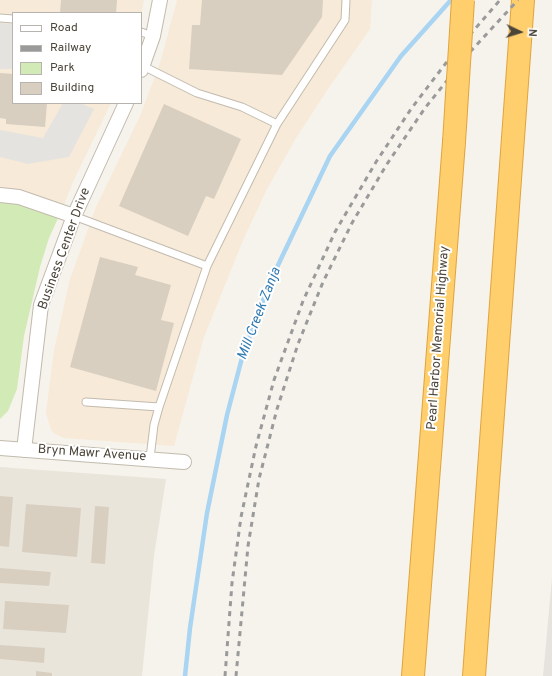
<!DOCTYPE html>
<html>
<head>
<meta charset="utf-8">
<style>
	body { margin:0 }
	#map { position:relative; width:552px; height:676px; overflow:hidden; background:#f6f3ec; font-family:Overpass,sans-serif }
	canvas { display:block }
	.legend { position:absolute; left:12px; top:12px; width:130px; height:92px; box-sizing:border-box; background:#fff; border:1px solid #b7b4b0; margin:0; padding:5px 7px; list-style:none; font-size:12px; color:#4b4439 }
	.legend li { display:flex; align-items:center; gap:8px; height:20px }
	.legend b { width:20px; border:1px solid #b7b4b0 }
	.north { position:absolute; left:500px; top:12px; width:40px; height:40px; -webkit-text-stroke:3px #fff; paint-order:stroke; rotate:94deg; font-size:11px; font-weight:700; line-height:16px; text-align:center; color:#4b4439 }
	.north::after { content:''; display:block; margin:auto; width:14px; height:18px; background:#4b4439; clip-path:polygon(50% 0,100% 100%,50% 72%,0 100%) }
</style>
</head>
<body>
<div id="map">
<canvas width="552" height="676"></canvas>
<ul class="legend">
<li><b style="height:5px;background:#fff"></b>Road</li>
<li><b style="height:5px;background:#9a9a9a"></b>Railway</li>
<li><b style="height:11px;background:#d2eab5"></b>Park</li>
<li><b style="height:11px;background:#d8cfc1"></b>Building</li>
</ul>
<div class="north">N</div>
</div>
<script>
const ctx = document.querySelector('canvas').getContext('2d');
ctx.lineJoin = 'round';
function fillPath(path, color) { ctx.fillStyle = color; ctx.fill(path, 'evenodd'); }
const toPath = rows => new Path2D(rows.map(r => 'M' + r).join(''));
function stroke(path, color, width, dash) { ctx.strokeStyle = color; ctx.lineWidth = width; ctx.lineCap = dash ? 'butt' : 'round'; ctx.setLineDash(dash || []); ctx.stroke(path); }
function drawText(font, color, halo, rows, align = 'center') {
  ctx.font = font + ' Overpass,sans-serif'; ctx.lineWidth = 4; ctx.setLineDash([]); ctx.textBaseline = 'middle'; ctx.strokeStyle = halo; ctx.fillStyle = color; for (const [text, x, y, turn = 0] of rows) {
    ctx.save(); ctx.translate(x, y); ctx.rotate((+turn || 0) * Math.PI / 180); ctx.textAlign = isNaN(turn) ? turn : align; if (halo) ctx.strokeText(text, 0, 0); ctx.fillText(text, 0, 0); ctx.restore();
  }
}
const residential = toPath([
	[0,467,166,479,154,556,142,676,0,676]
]);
const commercial = toPath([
	[0,0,144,0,141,15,141,13,13,13,13,103,111,103,73,182,64,205,0,200],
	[177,0,372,0,370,29,328,89,296,138,267,189,244,238,204,337,174,446,64,438,55,434,51,430,46,413,54,350,70,279,96,207,140,116,160,63]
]);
const industrial = toPath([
	[552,578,552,676,543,676]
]);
const green = toPath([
	[0,200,64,205,49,238,40,267,24,336,17,389,8,411,0,419]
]);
const parking = toPath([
	[0,23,13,24,13,69,0,69],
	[63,103,80,103,94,109,69,157,28,164,0,157,0,130,43,138]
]);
const stream = toPath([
	[185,676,190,628,207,513,227,415,243,354,270,282,330,156,401,56,451,0]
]);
const building = toPath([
	[61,0,117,0,116,13,60,13],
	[202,0,323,0,322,17,282,75,189,69,192,25,200,25],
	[0,73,13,74,13,103,47,103,45,127,6,124,6,119,0,118],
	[164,104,241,139,214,199,206,196,188,236,119,206],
	[100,257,138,267,135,275,171,285,161,320,174,323,156,391,70,367],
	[0,496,13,497,9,547,0,546],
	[26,504,81,508,77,557,22,552],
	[95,506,109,507,105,564,91,563],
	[0,568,51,572,49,586,0,583],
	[5,601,69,605,66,633,3,629],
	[0,645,45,648,44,663,0,659],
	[36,671,52,673,52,676,36,676]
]);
const lane = toPath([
	[0,18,13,19],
	[141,32,153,36],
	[143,66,197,93,242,107,277,124,345,20,346,0],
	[74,216,207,266,159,407,154,425,150,458],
	[207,266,277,124],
	[86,402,159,407]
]);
const street = toPath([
	[141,70,153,36,160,0],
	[0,195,19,197,74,216],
	[0,448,184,462],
	[24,450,41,305,74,216,126,103]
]);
const highway = toPath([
	[413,676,454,142],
	[474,676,523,0]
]);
const rail = toPath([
	[225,676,232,583,241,517,256,446,274,380,303,301,335,232,376,162,411,109,449,59,500,0],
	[236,676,248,546,259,479,277,409,298,344,323,282,352,223,387,164,425,108,470,52,518,0]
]);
const highwayBridge = toPath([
	[454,142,463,0]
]);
const streetNames = [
	["Business Center Drive",65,249,-70],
	["Pearl Harbor Memorial Highway",439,338,-86],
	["Bryn Mawr Avenue",92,454,4]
];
const waterNames = [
	["Mill Creek Zanja",260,314,-69]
];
fillPath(residential, '#eae5da');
fillPath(commercial, '#f7ead8');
fillPath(industrial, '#e6e2dd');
fillPath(green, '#d2eab5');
fillPath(parking, '#e5e3e0');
stroke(stream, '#a9d4f2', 4.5);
fillPath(building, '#d8cfc1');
stroke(lane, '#c2bbae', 9);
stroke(street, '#c2bbae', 16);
stroke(highway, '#e0a43c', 24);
stroke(lane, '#fff', 7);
stroke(street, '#fff', 14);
stroke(highway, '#ffcf6e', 22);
stroke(rail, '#9a9a9a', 3, [5, 5]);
stroke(highwayBridge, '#e0a43c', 24, []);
stroke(highwayBridge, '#ffcf6e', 22);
drawText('13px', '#4b4439', '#fff', streetNames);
drawText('italic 14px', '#2e7ab2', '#fff', waterNames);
</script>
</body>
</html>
